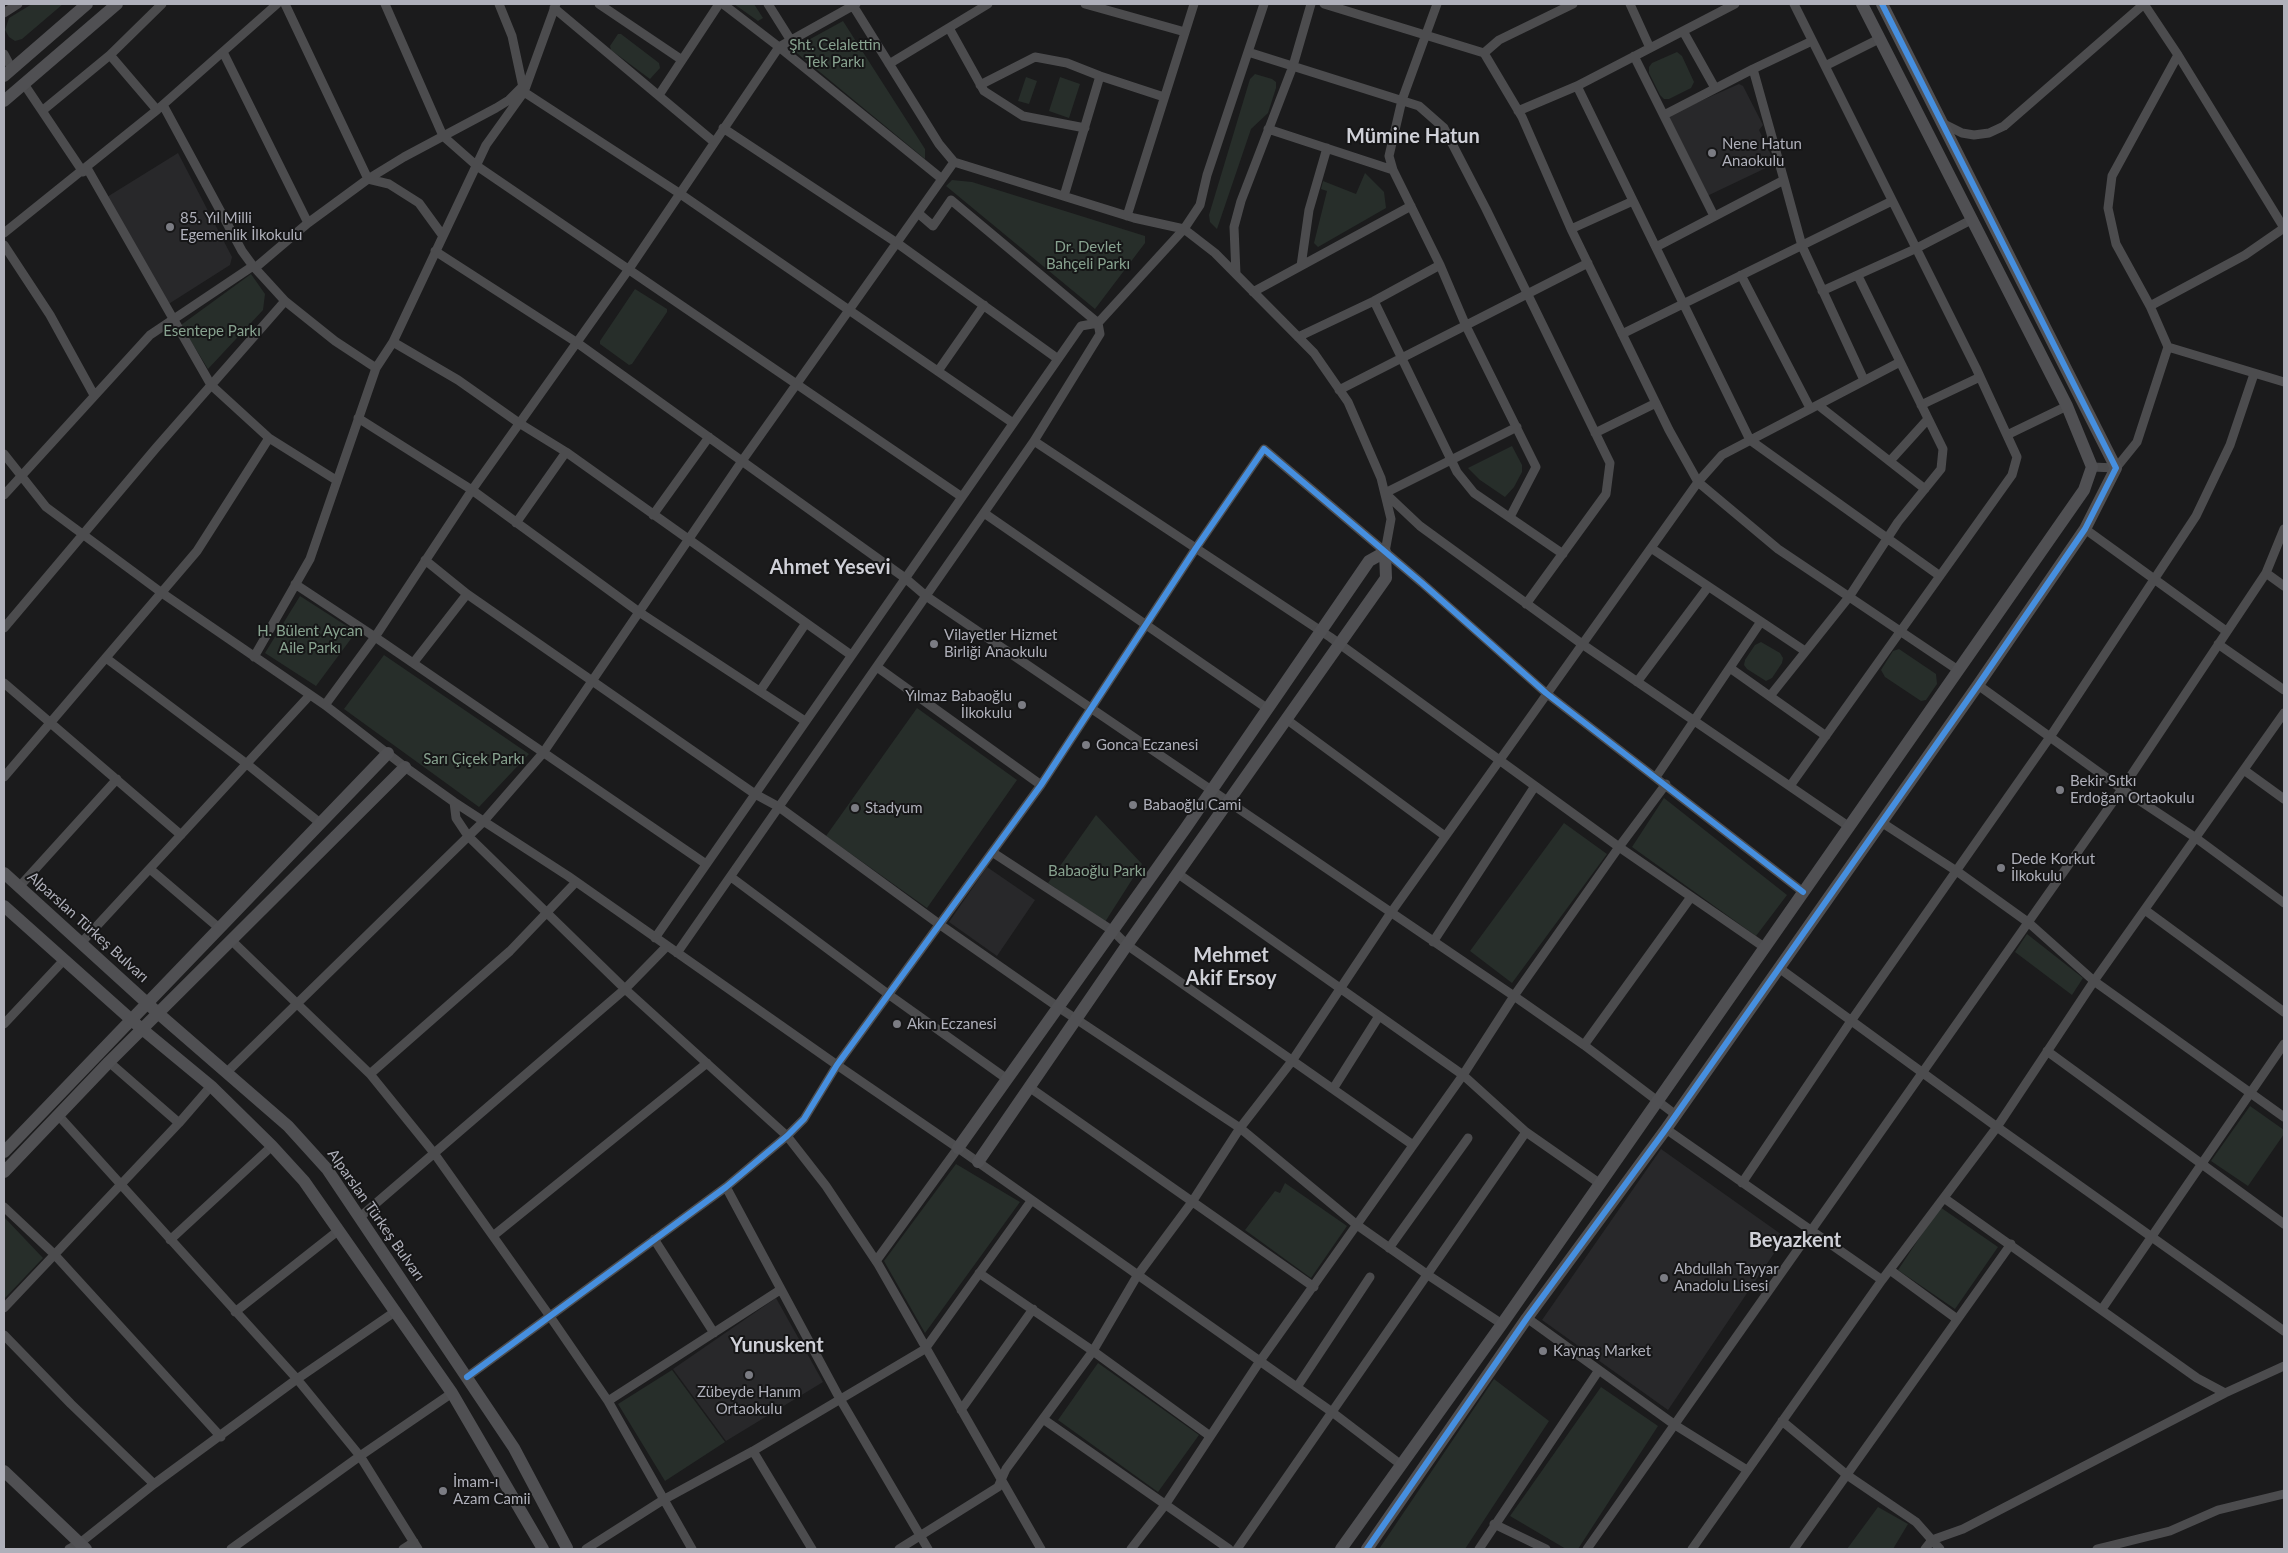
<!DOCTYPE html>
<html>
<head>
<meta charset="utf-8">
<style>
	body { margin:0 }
	#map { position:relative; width:2288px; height:1553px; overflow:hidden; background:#1b1b1c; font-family:Lato,sans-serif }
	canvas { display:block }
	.frame { position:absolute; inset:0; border:5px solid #afb0ba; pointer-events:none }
</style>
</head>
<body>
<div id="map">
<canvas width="2288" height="1553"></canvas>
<div class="frame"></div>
</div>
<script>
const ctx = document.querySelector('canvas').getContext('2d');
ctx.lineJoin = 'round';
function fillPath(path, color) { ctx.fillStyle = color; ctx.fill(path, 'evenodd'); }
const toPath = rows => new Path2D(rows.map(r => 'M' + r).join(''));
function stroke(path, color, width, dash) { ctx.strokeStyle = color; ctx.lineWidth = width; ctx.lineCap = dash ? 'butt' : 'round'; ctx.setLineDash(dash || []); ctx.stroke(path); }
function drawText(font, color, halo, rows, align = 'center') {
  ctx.font = font + ' Lato,sans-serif'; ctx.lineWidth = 4; ctx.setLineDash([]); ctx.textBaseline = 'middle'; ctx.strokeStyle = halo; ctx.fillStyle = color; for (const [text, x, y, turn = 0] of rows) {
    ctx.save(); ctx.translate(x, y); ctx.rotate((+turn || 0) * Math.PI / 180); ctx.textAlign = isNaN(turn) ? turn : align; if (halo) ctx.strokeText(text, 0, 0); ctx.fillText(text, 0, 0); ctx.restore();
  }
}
const built = toPath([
	[1739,84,1743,86,1763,125,1759,130,1772,157,1770,166,1707,196,1669,120,1671,114],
	[178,153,232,257,230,265,167,305,107,197],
	[987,867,1035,900,997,956,949,922],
	[1661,1149,1785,1237,1668,1410,1542,1320],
	[776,1298,823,1382,726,1441,673,1369]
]);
const green = toPath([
	[32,4,63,4,22,39,15,41,9,37,5,30,9,18],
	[734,4,754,4,763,18,758,21],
	[843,21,925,149,925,159,792,49],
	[618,34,621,34,659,63,660,68,650,79,611,50,610,46],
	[1677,52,1682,56,1694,82,1691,88,1669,99,1664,99,1660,95,1649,73,1649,67,1652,63],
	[1255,74,1272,79,1276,82,1276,88,1268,113,1251,129,1217,229,1210,222,1209,215,1250,79],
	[1026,77,1037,81,1029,104,1018,101],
	[1060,77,1080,84,1069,118,1049,111],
	[1365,173,1384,192,1386,208,1318,247,1314,243,1327,191,1321,189,1323,181,1356,194],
	[952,180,972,182,1145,236,1145,243,1095,309,946,186],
	[251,274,265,294,263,310,208,369,181,325],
	[635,289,667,309,667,312,632,364,629,365,600,344,600,341],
	[1512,446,1522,465,1522,472,1514,487,1505,497,1480,480,1468,468],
	[300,596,356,632,316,686,265,653],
	[1761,642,1780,653,1783,658,1782,663,1772,678,1766,681,1747,669,1744,665,1745,660,1755,645],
	[1899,649,1936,674,1937,684,1926,700,1921,701,1885,677,1881,670,1893,651],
	[384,655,529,754,479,807,344,709],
	[917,708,1017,780,927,908,826,836],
	[1664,798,1787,895,1756,936,1632,847],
	[1096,815,1142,864,1105,922,1048,883],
	[1564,823,1607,854,1512,983,1470,951],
	[2027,934,2083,978,2072,995,2015,952],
	[2250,1106,2284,1130,2284,1134,2248,1186,2211,1161],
	[956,1164,1020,1202,925,1333,884,1261],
	[1285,1183,1347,1226,1311,1278,1245,1230,1275,1191,1280,1193],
	[1940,1207,1998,1247,1955,1309,1898,1270],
	[4,1217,43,1258,4,1299],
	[1098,1363,1199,1435,1158,1492,1058,1420],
	[672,1370,725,1442,665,1481,618,1404],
	[1494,1379,1549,1421,1465,1549,1379,1549],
	[1601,1387,1658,1426,1578,1549,1566,1549,1510,1516],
	[1878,1507,1908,1524,1893,1549,1847,1549]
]);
const street = toPath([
	[285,4,368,179,389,184,419,203,443,236],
	[385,4,443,136,477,166,962,497],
	[499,4,512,36,524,92,679,193,1013,423],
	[599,4,682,60],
	[723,4,779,47,942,179],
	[768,4,790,39],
	[852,4,939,144,954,162,1134,218,1184,229,1215,253,1314,353,1348,402,1381,478,1391,519,1385,552],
	[1085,4,1185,32],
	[1324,4,1484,53,1522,117,1571,229,1669,430,1698,482,1778,549,1958,670],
	[1437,4,1402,100,1389,156,1393,170,1440,265,1466,326,1536,467,1510,517],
	[1630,4,1650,48],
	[2144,4,2178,55,2284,228],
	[554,8,714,142],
	[4,13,18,4],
	[949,28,984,91,1023,116,1085,128],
	[1683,31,1715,88],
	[223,52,308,223],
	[1248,52,1419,106,1444,128,1486,209,1610,463,1606,494,1526,604],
	[1484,53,1499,40,1573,4],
	[4,54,12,69],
	[110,55,157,110],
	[1634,56,1714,216],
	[889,64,988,4],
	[1825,66,1879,39],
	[24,84,83,172],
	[980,85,1035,57,1067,63,1100,76,1164,97],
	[1577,86,1750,440,1940,576],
	[659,95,719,4],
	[163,105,242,251,253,266,285,301,335,341,376,368],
	[42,111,110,55,162,4],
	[1518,111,1577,86,1735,4],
	[1664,115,1753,69],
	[1942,123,1962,133,1974,135,1989,133,2004,126,2144,4],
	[723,128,897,243,1058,359],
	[1268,129,1393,170],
	[87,168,211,385,269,438,336,480],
	[1784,180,1802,246,1864,380],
	[1064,196,1100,76],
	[1127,216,1194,4],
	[1571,229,1633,201],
	[4,233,157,110,277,4],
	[4,245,50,315,94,395],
	[1656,247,1784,180,1753,69,1812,41],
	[435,251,576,342,905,578,926,596,1514,996,1584,1045,1676,1115],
	[1301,266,1309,210,1327,148],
	[255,268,308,223,368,179,404,157,496,108,509,100,523,86],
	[1236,274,1234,227,1241,201,1293,66,1311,4],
	[1741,275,1810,408],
	[1822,291,1915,249,1973,219],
	[1253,292,1411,206],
	[1374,301,1457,472,1474,493,1563,554],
	[2150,306,2245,255,2284,228],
	[1622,334,1892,201],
	[1298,337,1374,301,1440,265],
	[393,342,458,380,519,423,566,452,851,655],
	[2168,347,2284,382],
	[938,371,984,305],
	[1339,390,1588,263],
	[1818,405,1925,489],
	[1921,405,1980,377],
	[358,418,472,490,639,612,805,721],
	[1517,427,1385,493,1420,526,1582,644,1848,826],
	[1595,433,1656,403],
	[2007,435,2067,406],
	[1034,441,1330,637,1619,847,1764,947],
	[4,454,46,507,162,593,325,705,405,767,454,802,568,876,837,1065,958,1148,1332,1412,1400,1464],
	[1890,461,1928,419],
	[2092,467,2116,468,2137,442,2168,347,2150,306,2116,244,2108,208,2112,176,2178,55],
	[4,495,150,335,253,266],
	[984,513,1268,709],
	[653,515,709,437],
	[516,523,566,452],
	[2085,529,2226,631],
	[1651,548,1805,651],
	[425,560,467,594,755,794,779,807,939,924,1058,1007,1240,1128,1357,1225,1428,1275,1502,1324],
	[2266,573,2284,586],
	[295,584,375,637,706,864],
	[4,628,156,448,285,301],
	[2218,644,2284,690],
	[254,657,310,559,376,368,393,342,486,145,524,92,556,4],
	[106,658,247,764,320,823],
	[414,662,467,594],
	[877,667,1041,785],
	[1730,668,1826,736],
	[1637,682,1708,587],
	[4,683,181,835],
	[1978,685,2122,789,2196,838,2284,903],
	[760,691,806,623],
	[1770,696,1849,597,1898,522,1941,469,1943,449,1858,276],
	[325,705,375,637,472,490,629,269,779,47,856,4],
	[1286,719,1445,836],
	[2244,770,2284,799],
	[4,777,197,551,269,438],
	[1656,777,1760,623],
	[1790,786,2012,475,2017,457,1976,368,1794,4],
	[454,802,456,818,468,836,625,989,787,1136,826,1186,878,1264,1041,1549],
	[1881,822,1958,872,2029,923,2094,981,2284,1117],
	[992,852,1113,931,1127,945,1413,1145],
	[150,869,219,928],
	[1177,873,1463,1075,1526,1132,1599,1183],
	[731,877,888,994,1007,1079],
	[19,887,117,779],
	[2145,910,2284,1012],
	[655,938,1081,326,1098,323,1184,229,1200,205,1207,175,1264,4],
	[231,940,370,1074,434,1153,549,1315,608,1401,692,1549],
	[82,942,310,695],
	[1433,942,1535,786],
	[677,953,1034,441,1100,334,1098,323,951,200,933,226,918,213],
	[1779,968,1997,1127,2284,1331],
	[4,1024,64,960],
	[1584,1045,1691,897],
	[2047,1051,2284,1224],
	[109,1062,179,1123],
	[226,1073,483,822,543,753,742,461,954,162],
	[370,1074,510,951,576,882],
	[1029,1087,1314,1287],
	[1333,1089,1379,1016],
	[58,1115,297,1379,360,1456,418,1549],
	[1666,1129,1882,1280],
	[1742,1183,1851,1021,2050,737,2196,516,2230,445,2254,374],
	[726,1187,840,1399,928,1549],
	[1944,1198,2197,1378,2225,1393,2284,1366],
	[4,1207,54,1254,221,1437],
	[360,1217,625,989,667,946],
	[493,1236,707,1063],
	[654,1239,714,1333],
	[170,1240,272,1146],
	[1389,1248,1468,1138],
	[876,1261,958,1148],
	[1890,1270,1957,1319],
	[979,1273,1093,1351,1210,1436],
	[4,1308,179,1123,211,1086],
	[2102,1309,2284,1044],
	[235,1312,339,1230],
	[1527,1318,1675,1425,1747,1470],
	[4,1335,71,1404,154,1484],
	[467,1377,726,1187,787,1136,804,1119,837,1065,1041,785,1196,548,1264,449,1422,583,1546,693,1803,892],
	[1297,1387,1370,1277],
	[608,1401,780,1290],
	[961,1410,1033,1309],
	[1043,1419,1229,1549],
	[1782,1421,1847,1475,1916,1522,1940,1549],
	[753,1451,812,1549],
	[1494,1524,1546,1549],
	[69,1549,80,1543,154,1484,297,1379,396,1311],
	[231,1549,360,1456,452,1393],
	[403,1549,414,1542],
	[586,1549,663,1500,753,1451,925,1349,1031,1201],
	[899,1549,998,1487,1006,1469,1093,1351,1137,1276,1192,1202,1240,1128,1292,1061,1390,914,1698,482,1722,455,1900,362],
	[1131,1549,1165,1505,1260,1361,1463,1075,1514,996,1619,847,1666,784],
	[1237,1549,1526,1132],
	[1479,1549,1599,1370],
	[1587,1549,2122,789,2266,573,2284,529],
	[1692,1549,1882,1280,1997,1127,2094,981,2284,713],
	[1794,1549,2011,1244],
	[1925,1549,1932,1540,1963,1529,2225,1393],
	[2097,1549,2170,1531,2218,1510,2284,1494]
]);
const secondary = toPath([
	[4,76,87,4],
	[4,101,117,4],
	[4,873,159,1014,288,1126,327,1169,514,1448,567,1548],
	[4,906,136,1024,211,1086,272,1146,304,1181,452,1393,543,1549],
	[958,1148,1185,829,1369,561,1385,552,1386,578,1127,945,978,1162],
	[4,1152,388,753],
	[4,1172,109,1062,405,767],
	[4,1471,86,1549],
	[1341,1549,1502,1324,2084,490,2092,467,2067,406,1862,4],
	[1367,1549,1527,1318,1666,1129,1978,685,2085,529,2116,468,1882,4]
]);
const cycleway = toPath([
	[467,1377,726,1187,787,1136,804,1119,837,1065,1041,785,1196,548,1264,449,1422,583,1546,693,1803,892],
	[1367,1549,1527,1318,1666,1129,1978,685,2085,529,2116,468,1882,4]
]);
const markers = [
	[1712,153,5,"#7b7c83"],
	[170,227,5,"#7b7c83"],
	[934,644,5,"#7b7c83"],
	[1022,705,5,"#7b7c83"],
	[1086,745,5,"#7b7c83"],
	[2060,790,5,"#7b7c83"],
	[1133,805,5,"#7b7c83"],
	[855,808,5,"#7b7c83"],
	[2001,868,5,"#7b7c83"],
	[897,1024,5,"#7b7c83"],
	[1664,1278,5,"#7b7c83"],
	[1543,1351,5,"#7b7c83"],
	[749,1375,5,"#7b7c83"],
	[443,1491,5,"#7b7c83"]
];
const parkNames = [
	["Şht. Celalettin",835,45],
	["Tek Parkı",835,62],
	["Dr. Devlet",1088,247],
	["Bahçeli Parkı",1088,264],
	["Esentepe Parkı",212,331],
	["H. Bülent Aycan",310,631],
	["Aile Parkı",310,648],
	["Sarı Çiçek Parkı",474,759],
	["Babaoğlu Parkı",1097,871]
];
const poiNames = [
	["Nene Hatun",1722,144],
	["Anaokulu",1722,161],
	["85. Yıl Milli",180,218],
	["Egemenlik İlkokulu",180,235],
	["Vilayetler Hizmet",944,635],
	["Birliği Anaokulu",944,652],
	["Yılmaz Babaoğlu",1012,696,"right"],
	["İlkokulu",1012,713,"right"],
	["Gonca Eczanesi",1096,745],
	["Bekir Sıtkı",2070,781],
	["Erdoğan Ortaokulu",2070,798],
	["Babaoğlu Cami",1143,805],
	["Stadyum",865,808],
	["Dede Korkut",2011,859],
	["İlkokulu",2011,876],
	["Akın Eczanesi",907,1024],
	["Abdullah Tayyar",1674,1269],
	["Anadolu Lisesi",1674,1286],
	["Kaynaş Market",1553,1351],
	["Zübeyde Hanım",749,1392,"center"],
	["Ortaokulu",749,1409,"center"],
	["İmam-ı",453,1482],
	["Azam Camii",453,1499]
];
const streetNames = [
	["Alparslan Türkeş Bulvarı",88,927,42],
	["Alparslan Türkeş Bulvarı",376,1215,55]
];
const districtNames = [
	["Mümine Hatun",1413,137],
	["Ahmet Yesevi",830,568],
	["Mehmet",1231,956],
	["Akif Ersoy",1231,979],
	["Beyazkent",1795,1241],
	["Yunuskent",777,1346]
];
fillPath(built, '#28282a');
fillPath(green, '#272e2a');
stroke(street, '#4c4c4e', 9);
stroke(secondary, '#505053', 12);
stroke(cycleway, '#468fdf', 6);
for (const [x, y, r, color] of markers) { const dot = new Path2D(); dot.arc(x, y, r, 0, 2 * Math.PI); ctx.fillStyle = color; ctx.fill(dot); stroke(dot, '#161617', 2); }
drawText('15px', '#88a390', '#161617', parkNames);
drawText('15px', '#afb0ba', '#161617', poiNames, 'left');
drawText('15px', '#afb0ba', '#161617', streetNames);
drawText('bold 20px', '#cfd0d7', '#161617', districtNames);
</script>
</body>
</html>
